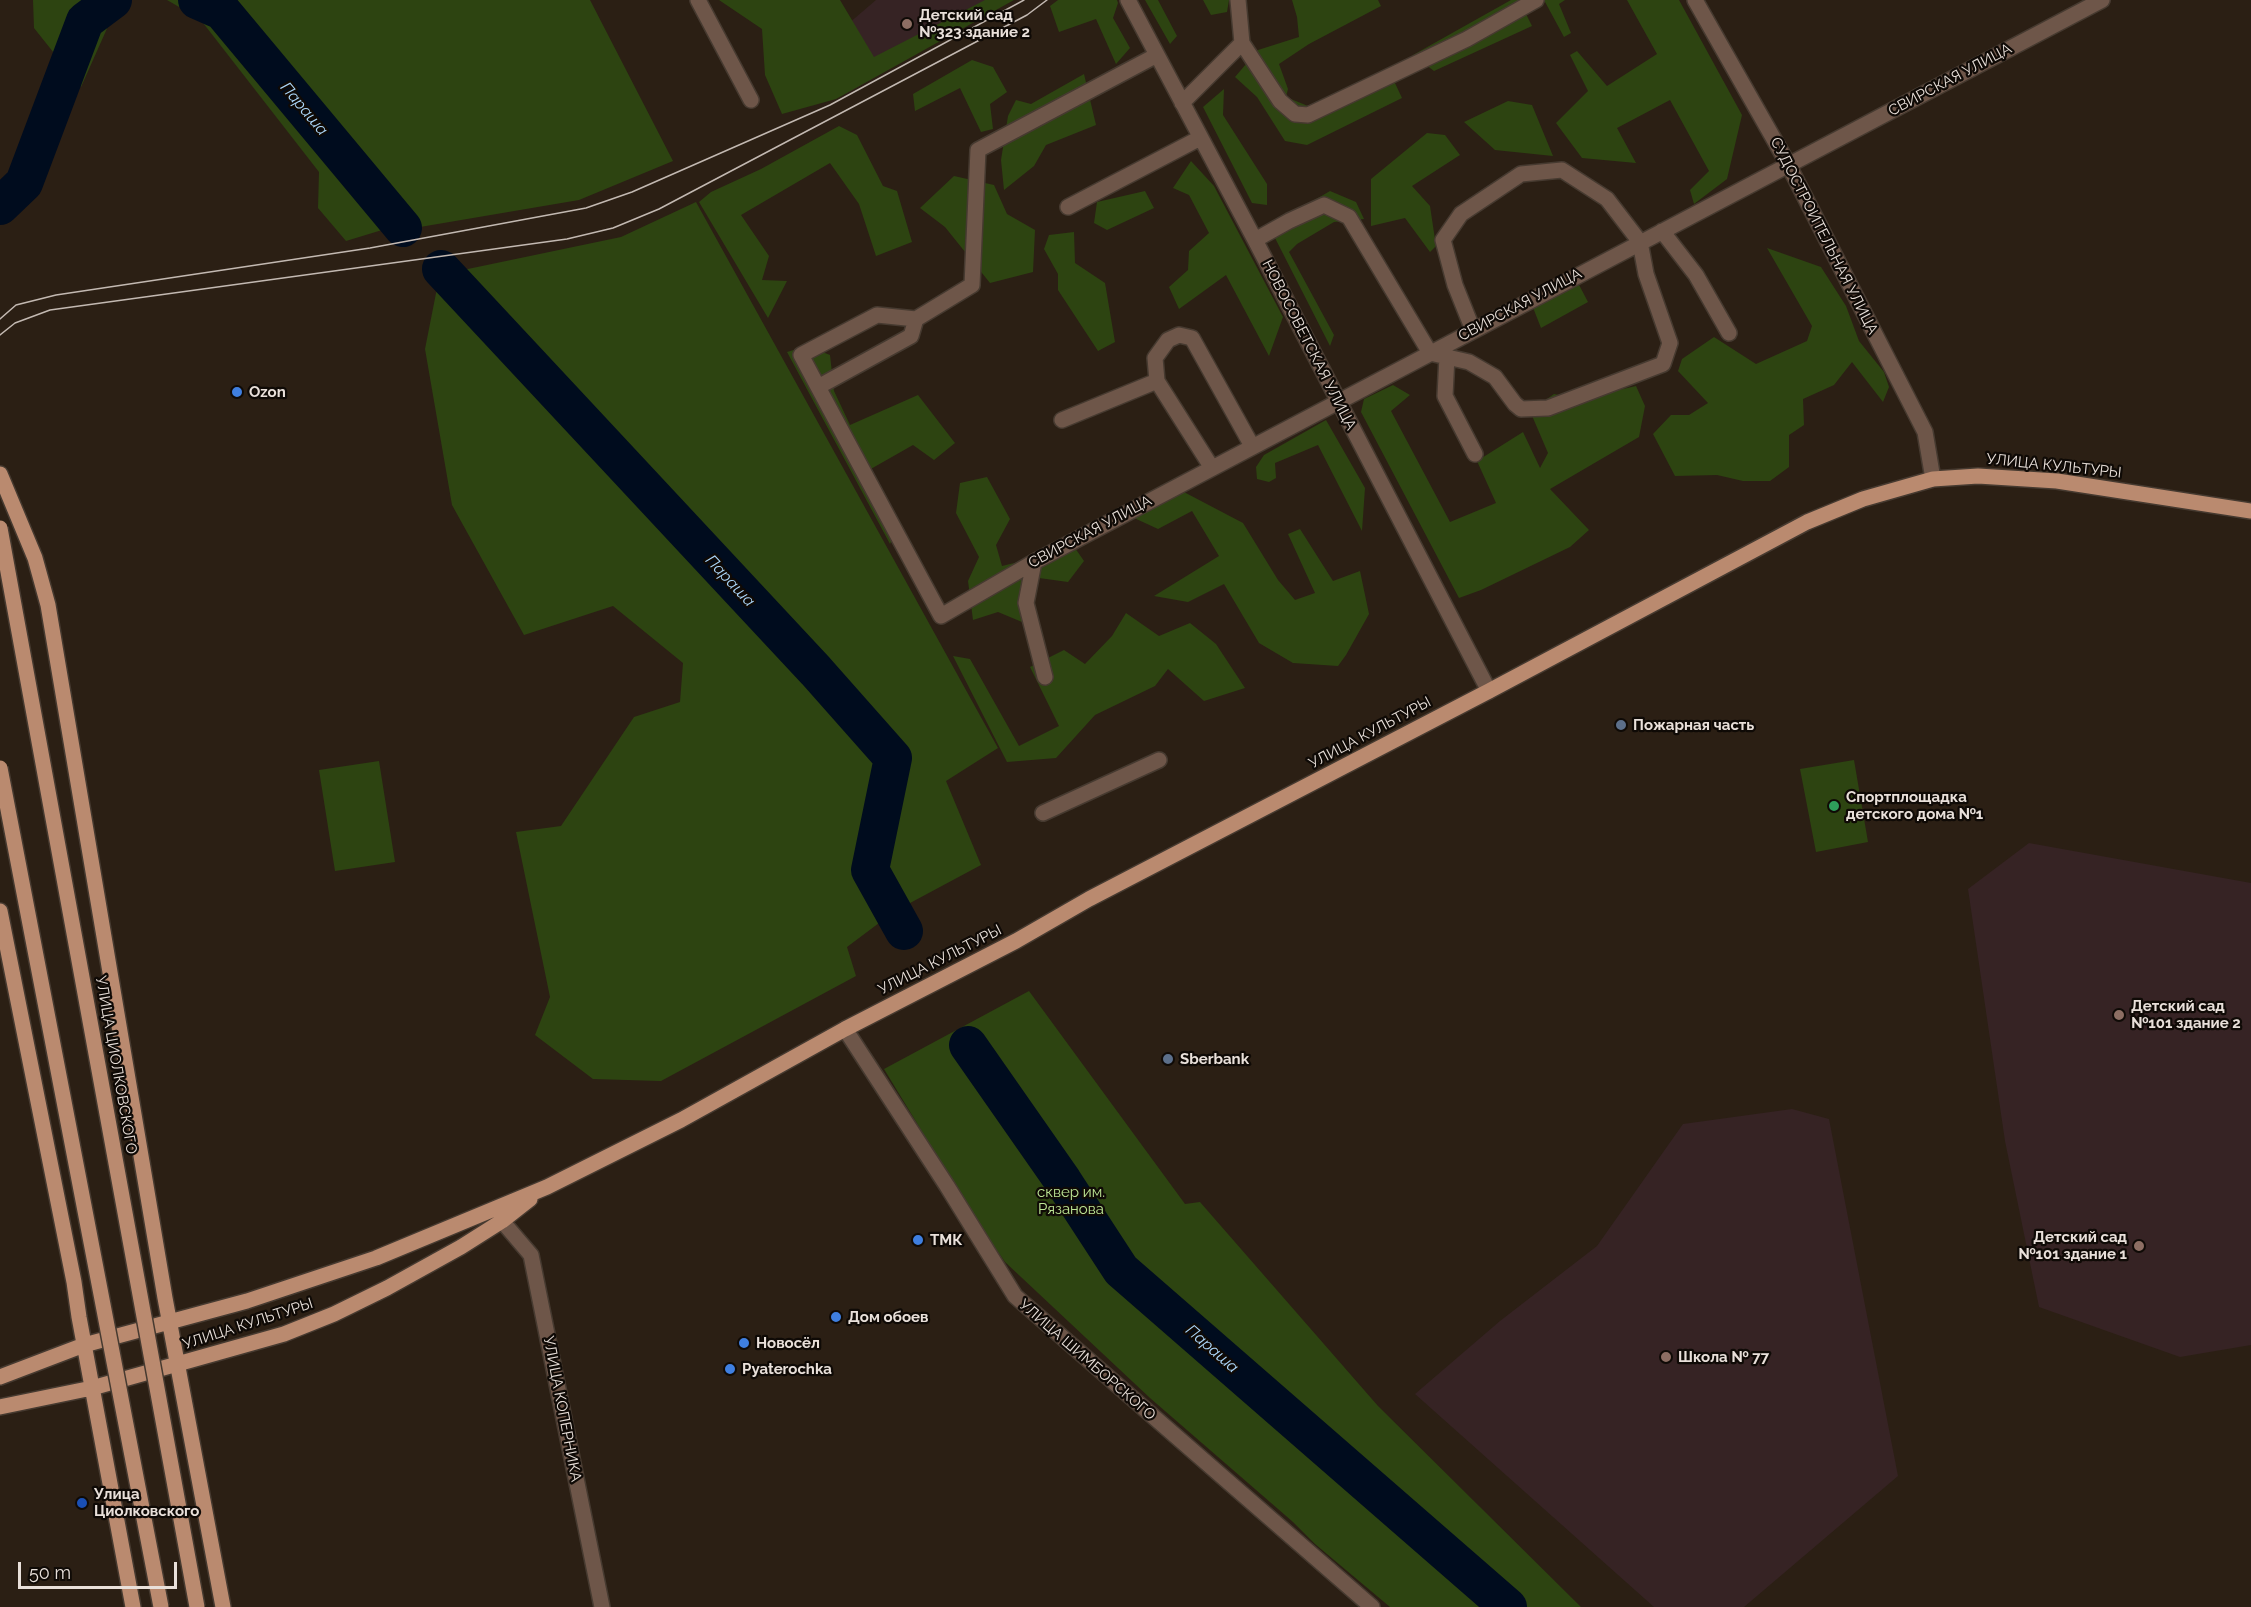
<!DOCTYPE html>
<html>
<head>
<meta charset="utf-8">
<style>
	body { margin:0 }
	#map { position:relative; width:2251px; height:1607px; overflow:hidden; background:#2b1f14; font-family:Raleway,sans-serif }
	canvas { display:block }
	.scale { position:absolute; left:18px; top:1562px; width:159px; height:27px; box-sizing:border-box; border:3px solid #e9e0da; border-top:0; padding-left:8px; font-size:18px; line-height:21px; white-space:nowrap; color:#e9e0da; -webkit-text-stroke:4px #0f0a06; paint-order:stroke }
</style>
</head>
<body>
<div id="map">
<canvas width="2251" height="1607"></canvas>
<div class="scale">50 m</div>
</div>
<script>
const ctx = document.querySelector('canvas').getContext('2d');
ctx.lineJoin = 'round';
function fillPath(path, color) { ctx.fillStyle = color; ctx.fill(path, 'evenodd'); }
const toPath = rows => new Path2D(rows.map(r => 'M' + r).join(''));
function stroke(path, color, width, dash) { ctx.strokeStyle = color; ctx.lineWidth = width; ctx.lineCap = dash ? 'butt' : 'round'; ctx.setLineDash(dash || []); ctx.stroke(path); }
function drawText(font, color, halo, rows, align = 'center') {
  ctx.font = font + ' Raleway,sans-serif'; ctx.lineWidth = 4.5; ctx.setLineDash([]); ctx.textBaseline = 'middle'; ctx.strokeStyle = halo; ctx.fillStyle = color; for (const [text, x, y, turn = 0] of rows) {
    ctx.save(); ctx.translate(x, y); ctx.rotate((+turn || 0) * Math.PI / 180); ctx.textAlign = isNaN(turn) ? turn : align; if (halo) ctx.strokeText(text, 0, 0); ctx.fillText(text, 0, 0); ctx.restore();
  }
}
const education = toPath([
	[876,0,1008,0,846,94,820,48],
	[2029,843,2251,883,2251,1345,2180,1357,2039,1307,2005,1141,1968,889],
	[1792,1109,1829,1119,1898,1476,1744,1607,1654,1607,1415,1394,1500,1321,1597,1246,1683,1124]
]);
const green = toPath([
	[33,0,125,0,117,6,81,87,34,28],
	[167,0,590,0,673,161,579,200,420,227,415,220,346,241,318,208,319,172,200,19],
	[719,0,840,0,874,57,985,0,1014,0,836,99,782,114,765,75,762,29],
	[1058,0,1117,0,1118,3,1113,18,1130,48,1116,64,1096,19,1059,32,1050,6],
	[1145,0,1158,0,1177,36,1170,44],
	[1203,0,1229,0,1227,12,1211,15],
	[1292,0,1378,0,1381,6,1309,44,1279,64,1288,89,1286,97,1308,106,1394,81,1402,98,1307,145,1285,141,1257,97,1235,77,1258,50,1299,37,1297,17],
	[1511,0,1519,0,1532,26,1434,71,1413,55],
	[1544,0,1565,0,1559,4,1571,33,1564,37],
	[1627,0,1679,0,1742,115,1727,179,1694,204,1690,190,1709,171,1670,100,1617,128,1636,163,1582,158,1556,123,1588,91,1570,55,1577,51,1607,86,1657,54],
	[972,60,993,67,1007,92,990,104,993,129,981,132,960,88,915,111,913,94],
	[1084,74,1096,125,1046,145,1034,166,1004,190,1001,160,1008,116,1016,100,1031,104],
	[1224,89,1223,115,1267,184,1267,205,1252,203,1203,107],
	[1508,101,1532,105,1553,156,1495,150,1464,122],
	[839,126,857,135,883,186,897,191,912,242,876,256,859,204,830,163,741,215,769,256,762,280,787,281,768,318,699,202,711,192,761,169],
	[1427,133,1445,135,1460,155,1412,186,1430,206,1436,246,1430,252,1405,218,1371,226,1371,179],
	[1191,161,1214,186,1283,317,1269,356,1226,275,1179,309,1169,287,1188,270,1189,251,1209,233,1189,195,1173,188],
	[954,176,994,185,1007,214,1035,230,1033,272,990,283,945,227,920,208],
	[1145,191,1154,208,1107,230,1094,223,1097,202],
	[1330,191,1356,202,1364,219,1334,222,1297,244,1289,252,1334,335,1330,346,1274,236,1287,216],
	[696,202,998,748,946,781,981,865,897,910,873,869,896,757,457,282,463,270,621,237],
	[1074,232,1075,263,1105,283,1115,342,1098,351,1058,290,1058,274,1044,249,1049,235],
	[1767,248,1821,267,1846,306,1859,341,1884,372,1889,387,1883,402,1852,362,1834,385,1803,399,1804,425,1789,435,1789,467,1770,481,1743,481,1717,475,1675,476,1653,434,1671,415,1689,415,1708,403,1678,371,1682,359,1714,337,1756,364,1807,341,1812,326],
	[440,273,891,759,868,870,891,914,847,947,856,976,661,1081,593,1079,535,1035,550,997,516,832,561,826,634,717,680,702,683,663,613,606,524,635,452,505,425,349],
	[1577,281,1588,302,1541,328,1532,305],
	[807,346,830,355,834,391,850,425,918,395,955,443,934,460,913,445,869,470,898,528,890,544,787,352],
	[1393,385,1410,395,1391,411,1450,522,1496,503,1477,461,1523,432,1540,468,1548,453,1530,411,1554,394,1579,399,1636,386,1645,406,1639,437,1550,489,1589,530,1570,547,1481,590,1459,598,1361,412,1364,399],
	[1326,420,1365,488,1362,531,1318,445,1275,463,1276,478,1269,482,1257,479,1256,467,1264,455],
	[987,477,1010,519,996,545,1002,566,1075,548,1084,561,1068,582,1039,578,1022,588,1022,622,998,612,973,620,968,581,979,557,956,513,960,483],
	[1182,491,1243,523,1278,580,1295,600,1315,593,1288,534,1300,529,1333,581,1360,571,1369,614,1346,655,1338,666,1293,663,1259,643,1224,584,1188,602,1154,596,1219,556,1192,511,1158,529,1132,517],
	[1126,613,1159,636,1190,623,1216,644,1245,688,1204,701,1168,669,1155,686,1095,715,1056,758,1007,762,953,656,970,659,1019,746,1059,726,1030,667,1064,650,1085,664,1112,636],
	[1854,760,1868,842,1816,852,1800,769],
	[379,761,395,862,335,871,319,770],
	[1029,991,1185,1204,1200,1202,1378,1406,1581,1607,1390,1607,1315,1544,1293,1522,1150,1398,1005,1262,977,1222,884,1069]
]);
const river = toPath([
	[197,0,222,11,403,228],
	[0,206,24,183,85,21,113,0],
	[441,269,816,671,893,758,870,870,904,931],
	[968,1045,1063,1181,1121,1270,1508,1607]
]);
const minor = toPath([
	[698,0,751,100],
	[1128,0,1255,240,1489,691],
	[1695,0,1788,164,1925,432,1933,479],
	[1242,43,1280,101,1295,114,1308,115,1467,39,1536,0],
	[1157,55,978,150,972,285,916,319,911,336,818,387,941,616,1034,562,2102,0],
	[1182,103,1242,43,1238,0],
	[1068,207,1200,138],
	[1662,231,1696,275,1729,333],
	[1255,240,1289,221,1324,205,1349,217,1430,353,1469,362,1495,377,1515,404,1521,409,1548,408,1663,364,1670,343,1646,274,1640,242,1607,199,1562,170,1521,174,1461,214,1443,240,1455,285,1473,330],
	[1447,356,1445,396,1475,454],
	[818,387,801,355,877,315,916,319],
	[1062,420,1157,381],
	[1212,468,1157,381,1155,358,1168,340,1179,335,1192,338,1252,446],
	[1034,562,1026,603,1045,677],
	[1043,813,1159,760],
	[845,1029,947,1186,1015,1296,1372,1607],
	[502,1221,531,1255,602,1607]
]);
const major = toPath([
	[0,474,35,558,48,605,165,1298,223,1607],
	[0,911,74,1282,79,1317,133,1607],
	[0,1377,84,1345,247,1301,376,1258,547,1187,681,1120,845,1029,1016,941,1089,899,1489,691,1807,522,1863,499,1933,479,1978,476,2057,481,2251,511],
	[0,1407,92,1388,284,1334,334,1314,387,1288,461,1247,502,1221,530,1199]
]);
const tram = toPath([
	[0,319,16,305,56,295,370,248,586,208,632,192,830,105,1024,0],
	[0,335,15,323,50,310,567,239,613,228,659,209,1027,15,1047,0]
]);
const majorBridge = toPath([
	[0,528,197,1607],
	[0,768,161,1607]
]);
const markers = [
	[907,24,6,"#8d6e63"],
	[237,392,6,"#3f7fe0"],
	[1621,725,6,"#5c6f8a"],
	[1834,806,6,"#2e9e5b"],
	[2119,1015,6,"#8d6e63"],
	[1168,1059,6,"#5c6f8a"],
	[918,1240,6,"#3f7fe0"],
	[2139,1246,6,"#8d6e63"],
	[836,1317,6,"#3f7fe0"],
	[744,1343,6,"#3f7fe0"],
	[1666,1357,6,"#8d6e63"],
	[730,1369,6,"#3f7fe0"],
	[82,1503,6,"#1a4fb4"]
];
const poiNames = [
	["Детский сад",919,15],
	["№323 здание 2",919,32],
	["Ozon",249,392],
	["Пожарная часть",1633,725],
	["Спортплощадка",1846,797],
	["детского дома №1",1846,814],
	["Детский сад",2131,1006],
	["№101 здание 2",2131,1023],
	["Sberbank",1180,1059],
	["Детский сад",2127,1237,"right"],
	["№101 здание 1",2127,1254,"right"],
	["ТМК",930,1240],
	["Дом обоев",848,1317],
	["Новосёл",756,1343],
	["Школа № 77",1678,1357],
	["Pyaterochka",742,1369],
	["Улица",94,1494],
	["Циолковского",94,1511]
];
const streetNames = [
	["СВИРСКАЯ УЛИЦА",1950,80,-28],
	["СУДОСТРОИТЕЛЬНАЯ УЛИЦА",1824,236,63],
	["СВИРСКАЯ УЛИЦА",1520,305,-28],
	["НОВОСОВЕТСКАЯ УЛИЦА",1309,345,63],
	["УЛИЦА КУЛЬТУРЫ",2054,466,6],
	["СВИРСКАЯ УЛИЦА",1090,532,-28],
	["УЛИЦА КУЛЬТУРЫ",1370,733,-28],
	["УЛИЦА КУЛЬТУРЫ",940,960,-27],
	["УЛИЦА ЦИОЛКОВСКОГО",116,1065,80],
	["УЛИЦА КУЛЬТУРЫ",248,1324,-18],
	["УЛИЦА ШИМБОРСКОГО",1087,1360,41],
	["УЛИЦА КОПЕРНИКА",562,1409,79]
];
const parkNames = [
	["сквер им.",1071,1192],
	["Рязанова",1071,1209]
];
const waterNames = [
	["Параша",304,109,50],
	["Параша",730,581,47],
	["Параша",1212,1349,41]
];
fillPath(education, '#362324');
fillPath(green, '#2d4411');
stroke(river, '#000c1e', 38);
stroke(minor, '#463a30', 18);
stroke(major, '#463a30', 18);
stroke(minor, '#6e5649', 15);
stroke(major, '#ba8a6f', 15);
stroke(tram, '#c3b9b2', 1.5);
stroke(majorBridge, '#463a30', 18, []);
stroke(majorBridge, '#ba8a6f', 15);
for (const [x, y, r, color] of markers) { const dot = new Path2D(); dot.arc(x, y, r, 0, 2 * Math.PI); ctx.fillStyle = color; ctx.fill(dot); stroke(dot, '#0f0a06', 2); }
drawText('bold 15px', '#e9e0da', '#0f0a06', poiNames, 'left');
drawText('15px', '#e9e0da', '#0f0a06', streetNames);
drawText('15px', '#bee696', '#0f0a06', parkNames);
drawText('italic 16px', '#add8fc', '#0f0a06', waterNames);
</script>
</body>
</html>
